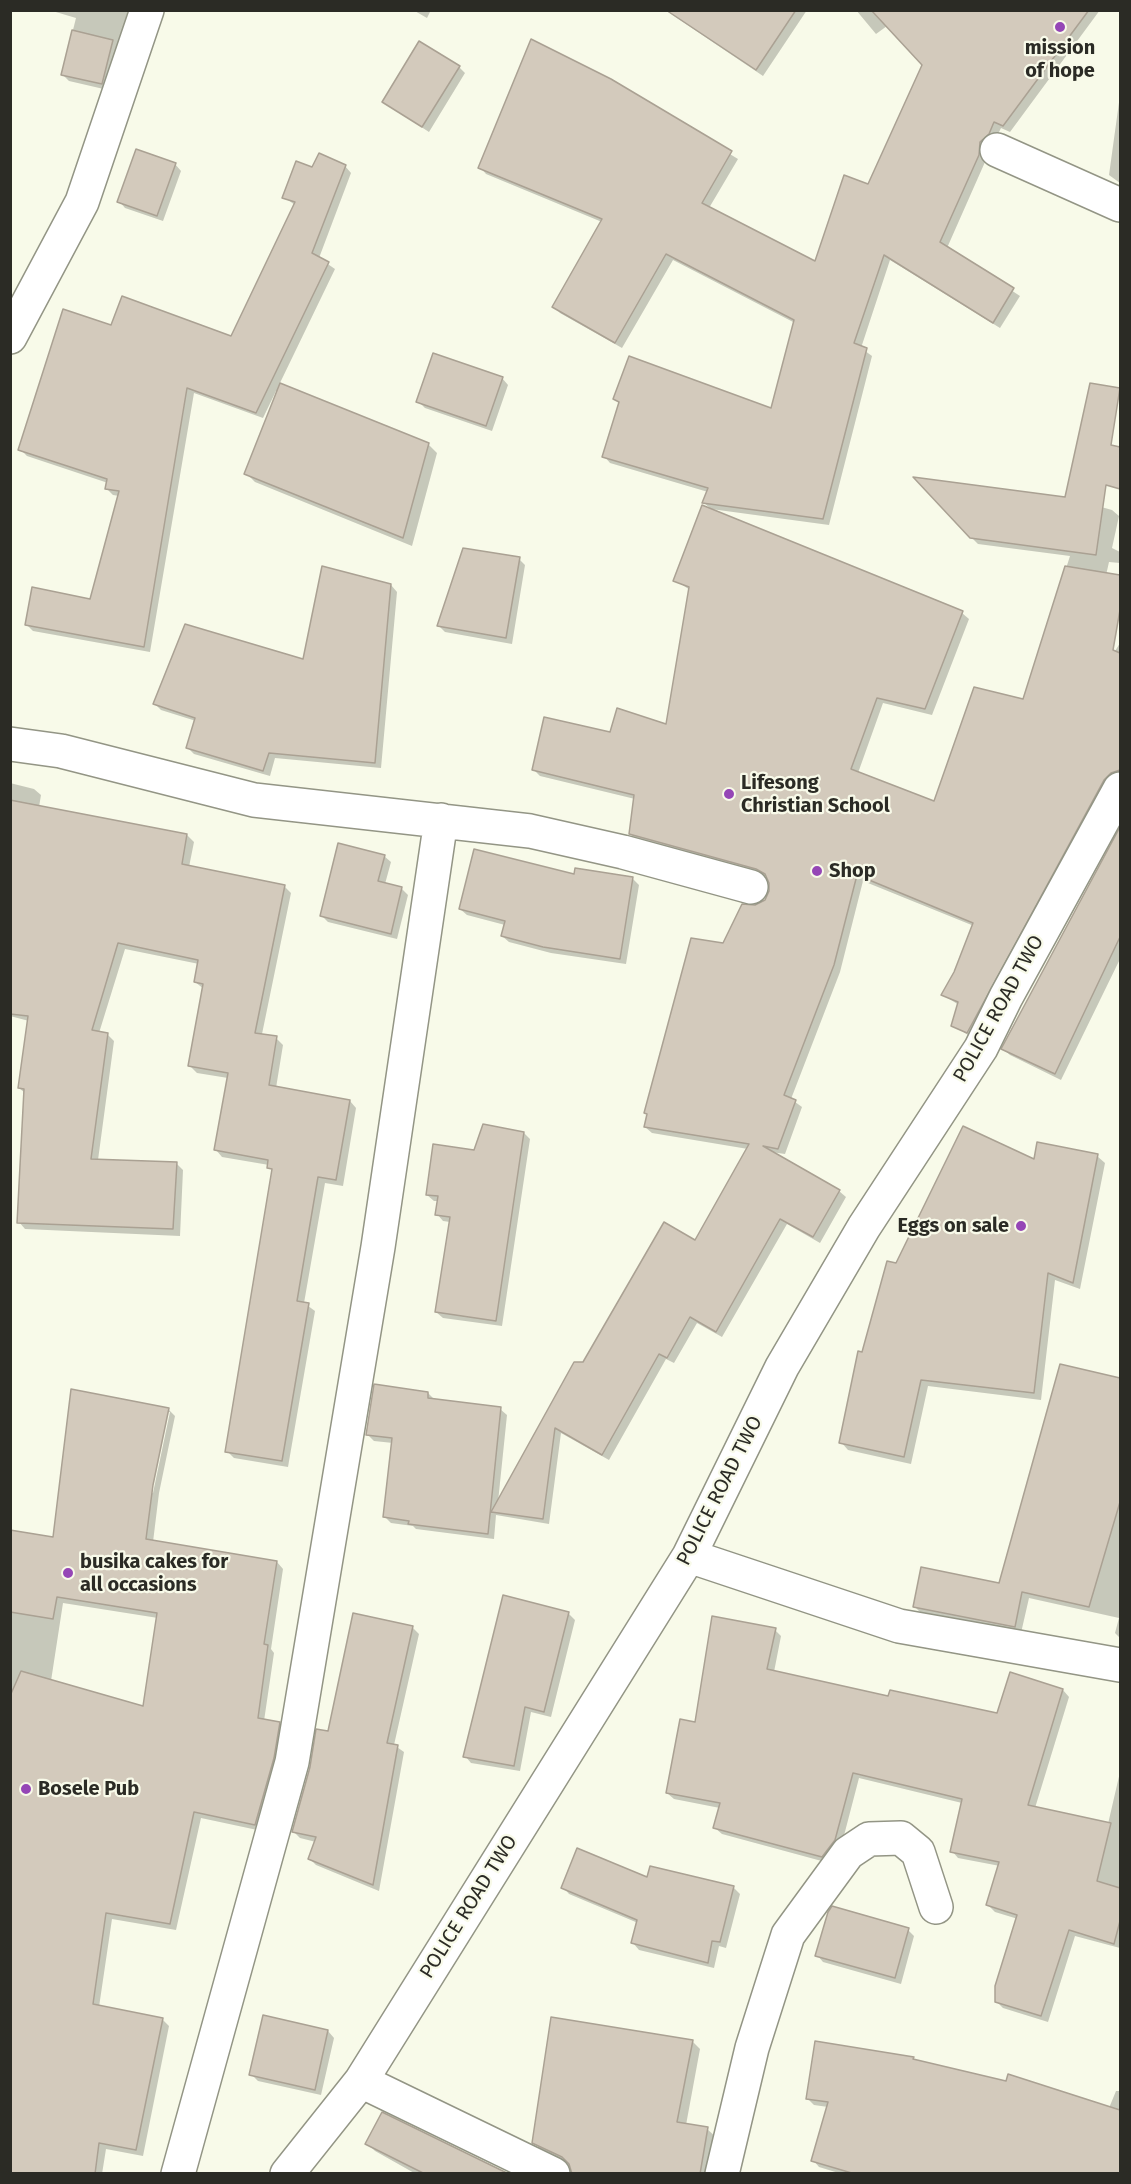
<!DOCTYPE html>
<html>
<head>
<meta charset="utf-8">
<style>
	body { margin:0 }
	#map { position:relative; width:1131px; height:2184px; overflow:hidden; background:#f8fae9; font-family:"Fira Sans",sans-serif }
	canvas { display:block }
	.frame { position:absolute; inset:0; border:12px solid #2b2b25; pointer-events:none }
</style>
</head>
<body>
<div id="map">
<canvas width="1131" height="2184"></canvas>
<div class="frame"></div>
</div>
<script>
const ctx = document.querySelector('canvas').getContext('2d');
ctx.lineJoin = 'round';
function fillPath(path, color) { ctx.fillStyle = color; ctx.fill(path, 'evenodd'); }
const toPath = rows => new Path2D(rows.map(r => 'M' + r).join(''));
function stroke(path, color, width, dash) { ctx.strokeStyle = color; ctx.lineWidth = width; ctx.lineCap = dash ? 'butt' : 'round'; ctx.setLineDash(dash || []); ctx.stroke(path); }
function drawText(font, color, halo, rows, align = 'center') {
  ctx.font = font + ' "Fira Sans",sans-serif'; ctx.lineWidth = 4.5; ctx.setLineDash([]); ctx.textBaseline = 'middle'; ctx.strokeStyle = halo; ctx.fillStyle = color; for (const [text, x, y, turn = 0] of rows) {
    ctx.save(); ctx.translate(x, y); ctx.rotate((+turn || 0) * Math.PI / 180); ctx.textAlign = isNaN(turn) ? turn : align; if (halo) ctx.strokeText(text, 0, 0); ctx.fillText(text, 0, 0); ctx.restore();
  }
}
const shadow = toPath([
	[49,10,128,10,108,90,69,81,62,74,76,18],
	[413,10,431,10,427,18],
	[665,10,807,10,763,76],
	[856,10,1100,10,1010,132,1001,128,995,140,986,149,985,162,947,248,1020,296,1000,328,890,260,861,348,872,356,829,525,711,509,704,503,708,492,610,463,604,456,620,404,615,399,772,410,795,323,673,260,622,348,560,313,554,306,602,222,486,174,480,167,610,81,738,159,709,208,816,263,869,186,923,65,887,26,876,34],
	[459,67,465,73,429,132,383,102],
	[1120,95,1120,183,1109,175],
	[175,164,181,171,163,221,125,208,119,201],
	[345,166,351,173,319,258,335,269,279,385,428,444,437,453,412,546,255,482,246,473,278,392,276,391,263,418,194,393,150,652,33,631,27,625,91,601,119,496,113,495,107,489,108,483,27,456,20,449,232,338,295,205,284,197,313,169],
	[502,378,508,385,492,431,425,408,418,401],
	[1087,503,1112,510,1119,516,1112,548,1120,552,1120,563,1109,562,1074,718,1120,643,1120,778,974,1039,953,1025,959,1005,943,995,956,972,974,926,863,881,840,972,791,1099,802,1107,785,1154,771,1152,839,1191,846,1197,820,1243,787,1224,722,1337,697,1323,674,1363,666,1359,609,1460,561,1433,549,1524,496,1515,494,1539,416,1529,413,1526,391,1523,385,1517,393,1443,374,1441,367,1434,428,1393,435,1400,500,1409,507,1415,498,1502,584,1363,696,1242,748,1149,652,1133,645,1127,724,945,756,907,766,901,771,892,768,877,637,840,630,834,635,799,540,776,534,770,611,734,667,726,690,590,675,580,962,613,969,619,932,715,883,703,858,773,935,803,1024,700,1070,556,978,544,971,537],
	[519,559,525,565,512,644,445,632,439,626],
	[391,585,397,592,381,768,275,758,270,776,194,754,188,748,196,721,161,710,155,704,304,661],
	[10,783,34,789,41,795,39,807,187,835,194,842,189,867,284,886,291,893,262,1034,276,1038,283,1045,276,1088,350,1101,356,1108,343,1186,325,1183,304,1303,315,1311,288,1467,234,1458,227,1451,273,1172,269,1165,222,1157,216,1150,228,1078,197,1073,190,1066,204,989,195,982,199,964,125,949,99,1033,107,1034,114,1041,98,1160,176,1163,183,1170,180,1236,25,1229,19,1222,25,1093,19,1088,29,1021,10,1016],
	[1120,831,1120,959,1061,1080,1010,1055,1003,1049],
	[384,856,391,862,385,884,401,888,408,895,397,939,328,922,322,916],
	[575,876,632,878,639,885,626,964,551,953,509,942,502,936,505,925,467,915,460,909],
	[524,1133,530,1139,502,1326,443,1318,436,1312,450,1222,443,1221,437,1214,439,1201,434,1201,427,1195],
	[1097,1156,1105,1163,1080,1289,1055,1280,1041,1400,928,1386,911,1464,848,1450,841,1442,863,1354,897,1265,1035,1161],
	[1103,1375,1120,1380,1120,1638,1115,1633,1119,1618,1029,1598,1021,1633,921,1613,915,1607,1001,1585],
	[168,1409,175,1416,159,1493,153,1542,277,1562,283,1569,271,1649,274,1653,264,1721,279,1723,286,1730,262,1831,201,1818,176,1930,112,1919,99,2007,162,2019,169,2026,143,2156,106,2149,102,2174,10,2174,10,1534,54,1539],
	[167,1412,170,1412,153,1493,150,1492],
	[63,1603,158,1618,145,1708,51,1681],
	[568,1613,575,1620,551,1717,531,1712,520,1771,471,1763,465,1756],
	[412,1627,419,1634,394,1745,404,1752,379,1891,316,1865,309,1858,316,1842,300,1838,294,1832,330,1733],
	[775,1630,781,1636,774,1672,889,1698,998,1715,1011,1674,1063,1690,1069,1697,1035,1808,1108,1824,1120,1772,1120,1948,1075,1936,1048,2022,1003,2008,996,2001,1018,1919,995,1912,988,1905,1000,1866,958,1858,952,1851,962,1803,859,1778,841,1847,829,1863,722,1834,715,1828,720,1808,674,1799,667,1793,696,1724],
	[563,1887,733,1887,740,1894,726,1948,719,1946,714,1968,639,1950,633,1943,638,1923,569,1894],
	[908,1930,914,1936,901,1984,823,1962,817,1955],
	[328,2031,334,2038,321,2095,258,2081,251,2074],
	[692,2041,700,2049,686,2125,707,2129,716,2137,709,2174,573,2174,571,2167,542,2151,534,2142],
	[913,2058,916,2062,1109,2108,1116,2091,1120,2091,1120,2174,842,2174,819,2167,813,2160,828,2107,814,2105,807,2098],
	[367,2143,506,2174,416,2174,375,2151]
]);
const building = toPath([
	[666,10,796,10,756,70,666,10],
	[871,10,1089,10,1003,126,994,122,989,134,980,142,979,155,940,242,1014,288,993,323,884,255,854,343,867,348,823,519,702,503,708,488,602,457,619,402,613,399,629,356,771,408,794,320,666,254,615,343,552,307,602,219,478,168,531,39,611,79,732,151,702,203,815,261,844,175,868,184,922,65,871,10],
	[72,30,113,40,102,84,61,75,72,30],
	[419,41,460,66,422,127,382,102,419,41],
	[136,149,176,163,157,216,117,202,136,149],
	[319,153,346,165,312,253,329,262,256,413,187,388,144,647,25,625,32,587,90,599,119,491,105,489,107,479,18,450,63,309,111,325,122,296,231,336,295,202,282,198,296,161,312,167,319,153],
	[433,353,503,377,486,426,416,402,433,353],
	[280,383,429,443,403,538,244,474,280,383],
	[1090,383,1120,388,1111,445,1120,447,1120,489,1106,485,1096,555,970,538,913,477,1065,497,1090,383],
	[702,505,963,611,925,709,877,698,851,769,934,801,974,687,1023,699,1065,566,1120,575,1120,610,1113,650,1120,653,1120,770,1111,773,1104,780,967,1033,951,1026,958,1002,941,995,954,972,973,923,857,875,834,965,784,1095,796,1100,778,1149,763,1146,840,1190,813,1237,780,1219,716,1332,690,1317,667,1358,659,1354,602,1455,555,1428,543,1519,491,1512,574,1362,583,1362,664,1222,695,1240,749,1144,644,1127,647,1114,644,1113,691,938,723,943,742,904,755,905,765,900,769,891,769,883,765,874,756,869,629,834,634,795,532,770,544,717,610,732,617,708,666,724,689,587,673,581,702,505],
	[463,548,520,557,506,638,437,626,463,548],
	[322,566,391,584,375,763,269,753,263,771,186,748,195,718,153,704,185,624,303,659,322,566],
	[10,800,187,834,182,864,285,885,255,1033,277,1036,269,1085,350,1100,336,1180,318,1177,297,1301,309,1303,282,1461,225,1452,272,1169,267,1168,268,1160,214,1150,228,1073,188,1066,203,984,194,982,198,960,118,943,92,1030,108,1033,91,1159,177,1162,173,1229,17,1223,24,1089,18,1088,28,1016,10,1014,10,800],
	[1120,827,1120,937,1055,1074,1001,1049,1120,827],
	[338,843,385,855,378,881,402,887,391,934,320,916,338,843],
	[474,849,574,874,575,868,633,877,620,959,543,947,501,936,505,921,459,909,474,849],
	[483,1124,524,1132,496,1321,435,1312,450,1217,435,1215,438,1196,426,1195,433,1144,474,1150,483,1124],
	[963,1126,1034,1159,1037,1142,1098,1154,1073,1283,1048,1273,1034,1393,921,1380,904,1457,839,1443,858,1351,862,1352,887,1261,896,1263,963,1126],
	[1060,1364,1120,1378,1120,1502,1089,1607,1022,1592,1015,1627,913,1607,921,1567,999,1583,1060,1364],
	[374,1384,428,1392,428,1398,501,1407,488,1534,408,1524,409,1521,383,1517,392,1438,366,1435,374,1384],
	[71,1389,169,1408,153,1485,146,1539,277,1561,264,1644,268,1645,258,1718,280,1722,274,1758,255,1825,194,1812,170,1924,106,1913,93,2004,163,2018,136,2150,99,2143,95,2174,10,2174,10,1696,21,1671,143,1706,157,1613,57,1597,53,1619,10,1612,10,1530,53,1537,71,1389],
	[503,1595,569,1612,544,1712,525,1707,514,1766,463,1757,503,1595],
	[353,1613,413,1626,387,1743,398,1745,373,1885,308,1859,316,1837,292,1832,310,1767,316,1729,328,1731,353,1613],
	[712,1616,776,1628,767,1669,888,1696,890,1690,997,1713,1010,1672,1063,1689,1028,1805,1111,1823,1097,1881,1120,1888,1120,1921,1114,1944,1069,1930,1041,2016,995,2002,995,1986,1017,1915,986,1905,999,1862,950,1852,962,1799,853,1773,835,1840,822,1857,713,1828,720,1803,666,1793,680,1719,695,1722,712,1616],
	[577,1848,647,1877,650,1866,734,1886,720,1942,712,1941,708,1963,631,1943,637,1920,561,1888,577,1848],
	[832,1906,909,1928,895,1978,815,1956,828,1912,832,1906],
	[263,2015,328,2030,315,2090,249,2075,263,2015],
	[551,2017,693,2040,677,2122,708,2127,700,2174,572,2174,569,2164,562,2157,532,2143,551,2017],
	[815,2041,914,2057,913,2059,1006,2081,1008,2074,1120,2110,1120,2174,855,2174,811,2161,828,2102,806,2099,815,2041],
	[382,2112,509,2174,425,2174,365,2144,382,2112]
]);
const minor = toPath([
	[997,150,1120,205],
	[10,337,82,202,147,10],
	[10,744,61,751,254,800,530,831,623,852,751,887],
	[689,1556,899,1626,1120,1665],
	[361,2081,553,2174],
	[178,2174,292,1762,378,1247,441,820],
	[287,2174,361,2081,689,1556,782,1367,864,1227,981,1048,1006,997,1120,789],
	[722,2174,752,2048,788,1935,848,1853,869,1839,901,1838,918,1852,936,1907]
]);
const markers = [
	[1060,27,6,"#9546b6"],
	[729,794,6,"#9546b6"],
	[817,871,6,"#9546b6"],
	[1021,1226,6,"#9546b6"],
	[68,1573,6,"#9546b6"],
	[26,1789,6,"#9546b6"]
];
const poiNames = [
	["mission",1060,48,"center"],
	["of hope",1060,71,"center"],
	["Lifesong",741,783],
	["Christian School",741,806],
	["Shop",829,871],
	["Eggs on sale",1009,1226,"right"],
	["busika cakes for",80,1562],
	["all occasions",80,1585],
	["Bosele Pub",38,1789]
];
const streetNames = [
	["POLICE ROAD TWO",999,1009,-61],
	["POLICE ROAD TWO",720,1491,-63],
	["POLICE ROAD TWO",469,1907,-58]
];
fillPath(shadow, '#0003');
fillPath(building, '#d3cabc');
stroke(building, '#aaa193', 1.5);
stroke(minor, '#939585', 36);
stroke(minor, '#fff', 33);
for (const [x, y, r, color] of markers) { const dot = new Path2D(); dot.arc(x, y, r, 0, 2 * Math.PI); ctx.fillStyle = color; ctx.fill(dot); stroke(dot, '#f8fae9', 2); }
drawText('bold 20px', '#2b2b25', '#f8fae9', poiNames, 'left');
drawText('20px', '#2b2b25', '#f8fae9', streetNames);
</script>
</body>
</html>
